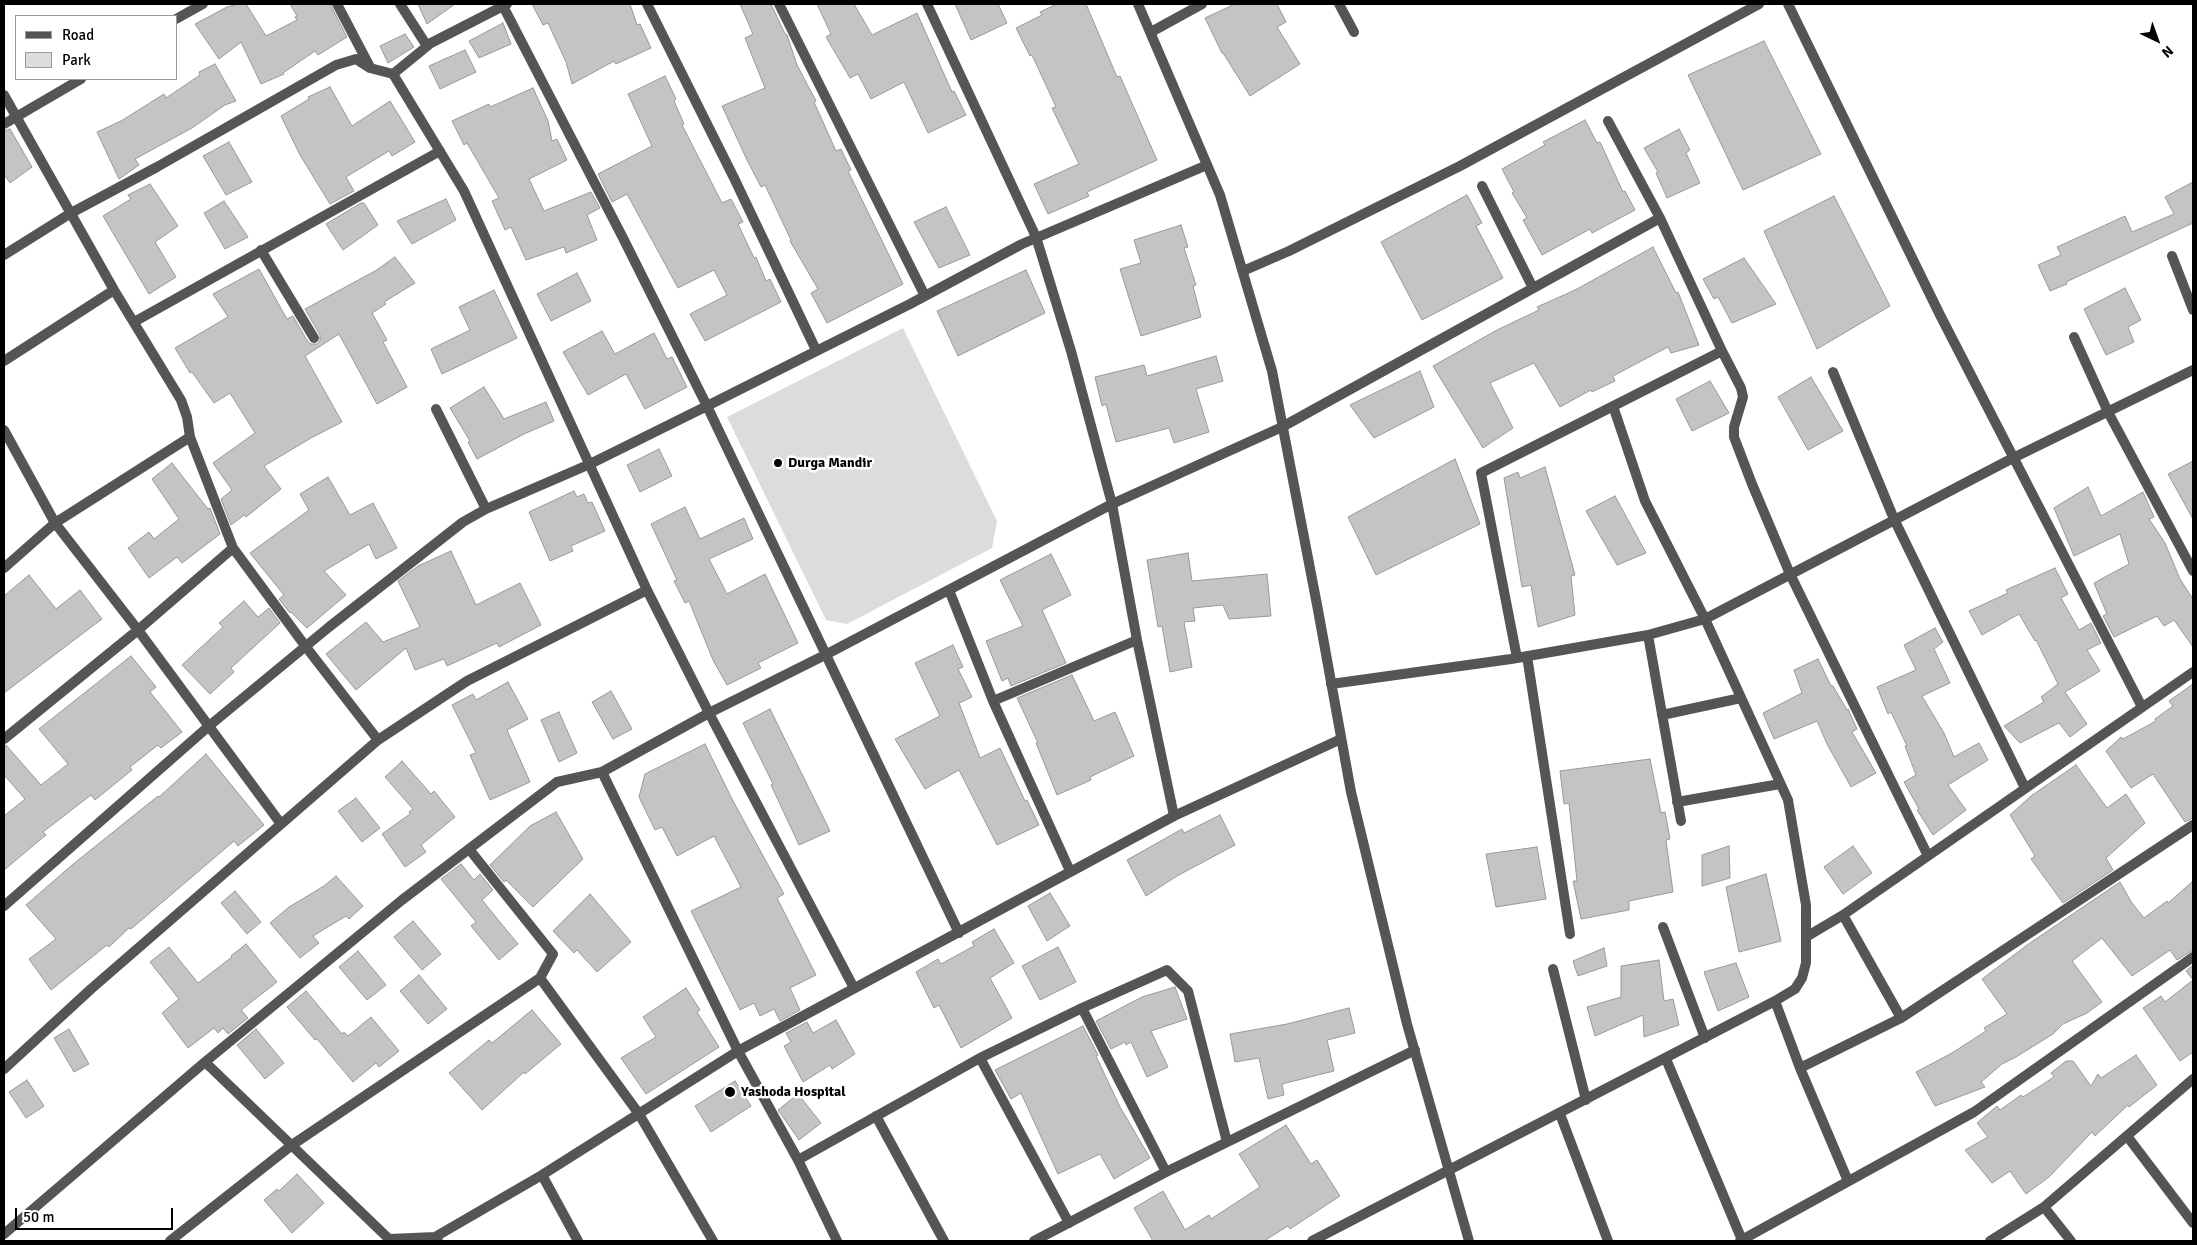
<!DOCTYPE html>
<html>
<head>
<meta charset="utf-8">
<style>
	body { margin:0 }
	#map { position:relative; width:2197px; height:1245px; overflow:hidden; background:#fff; font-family:Signika,sans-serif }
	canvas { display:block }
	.frame { position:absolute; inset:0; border:5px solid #000; pointer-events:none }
	.legend { position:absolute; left:15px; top:15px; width:162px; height:65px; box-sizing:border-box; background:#fff; border:1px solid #999; margin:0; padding:6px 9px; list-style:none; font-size:15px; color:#000 }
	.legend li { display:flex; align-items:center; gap:10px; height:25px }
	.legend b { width:25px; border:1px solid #999 }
	.north { position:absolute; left:2132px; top:15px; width:50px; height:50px; -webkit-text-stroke:4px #fff; paint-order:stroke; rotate:138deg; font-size:14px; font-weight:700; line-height:20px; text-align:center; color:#000 }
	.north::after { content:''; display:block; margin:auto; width:18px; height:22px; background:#000; clip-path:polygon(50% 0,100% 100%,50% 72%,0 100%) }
	.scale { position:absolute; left:15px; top:1208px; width:158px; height:22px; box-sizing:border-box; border:2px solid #000; border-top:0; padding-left:6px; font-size:15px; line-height:18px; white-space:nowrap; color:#000; -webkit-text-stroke:4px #fff; paint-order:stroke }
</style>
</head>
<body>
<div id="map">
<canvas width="2197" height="1245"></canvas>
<div class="frame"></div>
<ul class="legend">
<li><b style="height:6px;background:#555"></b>Road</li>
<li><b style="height:14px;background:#dcdcdc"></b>Park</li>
</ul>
<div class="north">N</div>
<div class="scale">50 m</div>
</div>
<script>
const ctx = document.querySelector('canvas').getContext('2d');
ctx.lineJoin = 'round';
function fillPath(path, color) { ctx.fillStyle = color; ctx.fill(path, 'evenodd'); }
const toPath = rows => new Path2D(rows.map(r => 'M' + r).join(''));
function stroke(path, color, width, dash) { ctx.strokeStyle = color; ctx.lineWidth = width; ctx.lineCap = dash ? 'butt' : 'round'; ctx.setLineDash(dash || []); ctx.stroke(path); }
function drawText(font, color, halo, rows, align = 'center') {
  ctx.font = font + ' Signika,sans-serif'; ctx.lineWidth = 5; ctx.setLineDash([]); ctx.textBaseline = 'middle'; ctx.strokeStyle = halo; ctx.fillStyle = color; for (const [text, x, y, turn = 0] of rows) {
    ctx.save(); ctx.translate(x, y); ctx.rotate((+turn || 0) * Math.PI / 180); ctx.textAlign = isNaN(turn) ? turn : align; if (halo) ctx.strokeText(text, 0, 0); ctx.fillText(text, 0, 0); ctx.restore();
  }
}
const green = toPath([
	[903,328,997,521,992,548,847,624,826,620,727,417]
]);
const building = toPath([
	[238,4,246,4,266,36,297,20,295,17,297,16,290,4,330,4,347,37,318,55,315,51,283,73,284,74,261,84,241,42,219,59,195,24,227,7,238,4],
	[418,4,455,4,427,24,418,4],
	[532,4,630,4,637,25,640,24,651,48,616,64,614,61,572,84,566,62,548,23,543,25,532,4],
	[740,4,771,4,785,34,787,35,797,65,816,101,814,102,836,151,841,149,851,170,848,171,903,284,827,323,811,293,818,289,790,241,791,240,765,185,761,187,747,160,722,106,765,88,745,38,753,34,740,4],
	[817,4,854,4,872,35,917,13,952,92,954,91,966,115,928,133,904,82,871,99,858,74,850,78,826,37,831,34,817,4],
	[955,4,998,4,1007,23,971,40,955,4],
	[1057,4,1086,4,1117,77,1120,76,1157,160,1087,192,1089,196,1048,214,1034,184,1079,164,1052,108,1056,107,1032,55,1030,56,1016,28,1042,15,1040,12,1057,4],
	[1235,4,1277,4,1286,22,1277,27,1300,64,1250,96,1223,53,1222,53,1205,18,1235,4],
	[503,23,511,44,479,58,469,41,503,23],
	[405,34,414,47,388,63,380,46,405,34],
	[1764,41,1821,154,1743,190,1688,75,1764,41],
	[465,50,476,72,440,89,429,66,465,50],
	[215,64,236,101,225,105,192,128,135,159,139,165,119,179,97,132,121,121,164,94,166,98,200,75,199,72,215,64],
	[665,76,676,99,674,101,684,124,682,125,722,203,731,199,743,222,738,224,754,258,756,257,766,281,770,279,781,302,705,341,690,314,727,295,714,270,678,288,627,194,612,202,598,174,652,146,628,94,665,76],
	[330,87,352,126,390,101,415,142,392,156,389,151,346,177,354,191,330,204,300,155,281,116,309,99,308,97,330,87],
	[533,88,548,121,552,141,557,139,567,160,529,179,544,211,591,192,600,208,587,215,597,240,566,253,564,247,526,260,511,227,505,230,492,201,499,198,467,143,464,145,452,121,489,104,490,107,533,88],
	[1585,120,1597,143,1600,142,1623,192,1625,191,1635,210,1592,233,1590,229,1542,255,1523,220,1527,218,1512,193,1514,192,1502,169,1545,145,1543,142,1585,120],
	[10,129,32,167,10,183,4,174,4,131,10,129],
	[1679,129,1690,150,1686,153,1700,183,1667,198,1656,173,1658,172,1644,148,1679,129],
	[229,142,252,182,226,195,203,156,229,142],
	[2193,182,2193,223,2066,282,2067,284,2050,291,2038,265,2061,255,2057,247,2125,216,2132,232,2174,214,2165,197,2193,182],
	[150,184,178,226,155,242,176,277,149,294,103,216,131,199,128,195,150,184],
	[1467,195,1482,223,1476,226,1503,278,1422,320,1381,242,1467,195],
	[1834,196,1890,306,1817,349,1764,231,1834,196],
	[446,199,456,220,412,244,397,221,446,199],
	[224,201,248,237,225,249,204,213,224,201],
	[361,203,364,203,378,225,343,250,326,224,361,203],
	[946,207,970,255,939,268,914,222,946,207],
	[1181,225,1188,247,1184,248,1196,285,1193,286,1201,317,1141,336,1120,269,1141,263,1134,240,1181,225],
	[1653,247,1676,293,1678,292,1699,345,1671,353,1668,347,1613,376,1615,381,1592,392,1591,390,1560,407,1534,363,1490,383,1513,428,1483,448,1433,366,1497,330,1539,310,1537,307,1575,290,1653,247],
	[395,257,415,283,384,302,386,304,372,313,387,340,383,342,407,387,377,404,339,334,305,356,342,422,311,438,264,466,281,489,246,517,244,515,231,525,221,499,232,490,213,463,255,433,230,393,214,403,192,372,190,373,175,348,228,317,213,294,259,269,287,319,293,316,308,342,311,344,317,344,320,341,320,335,305,309,375,271,395,257],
	[1744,258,1776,304,1732,323,1718,297,1714,299,1703,279,1744,258],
	[1026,270,1045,313,958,356,937,311,1026,270],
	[577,273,591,301,551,321,537,294,577,273],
	[2125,288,2141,320,2128,327,2134,342,2106,355,2084,309,2125,288],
	[494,290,517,338,442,374,431,349,470,330,459,307,494,290],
	[602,331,615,354,654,333,667,359,672,357,687,387,645,409,626,374,588,395,563,352,602,331],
	[1216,356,1223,381,1196,389,1209,432,1174,443,1169,428,1116,442,1106,404,1102,406,1095,377,1144,365,1147,376,1216,356],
	[1420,371,1434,407,1374,438,1350,405,1420,371],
	[1811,377,1843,431,1808,450,1778,397,1811,377],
	[1710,381,1729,413,1692,431,1676,399,1710,381],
	[484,387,504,419,546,402,554,421,524,434,477,459,468,442,470,441,450,408,484,387],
	[659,449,672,476,640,492,627,465,659,449],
	[1455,459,1480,524,1376,575,1348,517,1455,459],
	[2193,461,2193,519,2168,474,2193,461],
	[172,463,208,509,210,508,220,534,182,563,177,557,149,578,128,548,149,532,154,539,179,519,152,479,172,463],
	[1545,467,1575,575,1571,576,1575,615,1538,627,1531,585,1522,587,1504,478,1518,472,1520,478,1545,467],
	[328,477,350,515,373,503,397,548,376,559,369,544,324,571,346,595,307,628,291,612,290,613,279,599,284,595,250,553,309,510,300,494,328,477],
	[2088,487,2101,516,2143,492,2154,517,2149,519,2165,543,2180,579,2193,599,2193,647,2174,620,2164,626,2157,616,2114,637,2103,616,2107,614,2094,583,2129,564,2120,534,2074,556,2054,508,2088,487],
	[574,491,577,497,584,494,588,503,592,502,605,531,571,546,573,551,550,561,529,512,574,491],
	[1615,496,1646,553,1617,565,1586,511,1615,496],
	[685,507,700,539,744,518,753,539,709,559,727,594,765,574,798,643,758,663,761,668,727,685,713,660,689,601,685,603,674,581,677,580,651,524,685,507],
	[451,551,476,605,520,583,541,625,499,647,497,643,447,666,444,659,415,670,406,648,356,690,326,654,366,622,383,642,420,627,398,581,418,566,451,551],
	[1188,553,1192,581,1267,574,1271,616,1229,619,1223,605,1193,608,1195,621,1184,622,1192,667,1170,672,1162,626,1158,627,1147,560,1188,553],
	[1051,554,1071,595,1042,610,1066,663,1011,686,1008,678,1002,681,986,641,1023,626,1000,580,1051,554],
	[2055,568,2068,594,2061,598,2079,630,2091,623,2101,643,2087,650,2100,671,2065,692,2087,724,2070,737,2059,723,2020,743,2004,726,2044,702,2041,697,2058,684,2036,640,2035,641,2019,614,1982,635,1969,611,2008,593,2006,590,2055,568],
	[29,575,56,609,80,590,102,619,4,693,4,596,29,575],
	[244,601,258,617,269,608,280,623,231,668,234,672,210,694,182,665,223,627,219,623,244,601],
	[1935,628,1943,642,1934,649,1950,683,1922,696,1944,733,1954,757,1979,743,1988,760,1948,785,1966,810,1933,835,1917,810,1919,809,1904,782,1916,775,1905,746,1907,746,1891,712,1888,714,1877,687,1916,670,1904,645,1935,628],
	[953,645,963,667,958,669,972,697,959,703,980,758,1000,748,1025,801,1027,800,1039,825,997,845,959,770,925,789,895,739,940,716,915,663,953,645],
	[131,656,156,687,150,692,182,732,161,748,158,745,130,767,132,770,95,800,91,795,43,832,46,835,4,870,4,816,25,799,4,775,4,746,6,745,41,785,68,764,39,729,131,656],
	[1818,659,1831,686,1833,686,1847,710,1848,709,1857,729,1852,732,1876,773,1851,787,1827,744,1817,721,1774,739,1763,713,1802,693,1794,670,1818,659],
	[1072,675,1094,721,1115,712,1134,756,1090,777,1091,780,1057,795,1036,743,1038,743,1017,698,1072,675],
	[508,682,528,719,507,730,530,782,490,800,470,755,476,753,452,705,473,694,476,700,508,682],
	[2193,684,2193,818,2185,822,2153,774,2131,788,2106,751,2121,737,2123,739,2156,721,2155,719,2173,706,2169,701,2193,684],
	[611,691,632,729,613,739,592,702,611,691],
	[770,709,830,831,799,845,771,785,773,784,743,723,770,709],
	[559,712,577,753,559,762,541,720,559,712],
	[705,744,733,801,784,894,777,898,816,975,790,988,800,1010,780,1021,774,1009,760,1016,754,1003,740,1010,691,911,741,887,714,836,677,856,662,827,655,830,639,797,645,774,705,744],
	[206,754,264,825,238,846,234,841,131,929,129,928,109,947,107,945,51,990,29,959,56,939,26,905,72,865,158,796,159,797,206,754],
	[1650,759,1661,813,1665,812,1670,839,1666,840,1673,892,1629,901,1629,910,1581,919,1573,881,1577,881,1569,803,1564,804,1560,771,1650,759],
	[402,761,431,794,434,791,455,817,421,845,426,852,405,867,382,834,410,814,409,812,413,809,385,777,402,761],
	[2076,765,2107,808,2126,794,2145,823,2106,858,2113,870,2063,903,2031,859,2035,856,2010,815,2031,796,2076,765],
	[356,798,380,828,362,842,338,811,356,798],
	[556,812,583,859,533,907,506,880,504,882,490,865,530,826,556,812],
	[1220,815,1235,845,1177,876,1146,896,1127,860,1182,829,1184,833,1220,815],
	[1729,846,1730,878,1702,886,1702,855,1729,846],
	[1853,846,1872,873,1843,894,1824,867,1853,846],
	[1537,847,1546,899,1496,907,1486,854,1537,847],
	[461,864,474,880,480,874,493,890,482,900,518,944,499,960,471,926,476,922,441,879,461,864],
	[1766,874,1781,941,1739,952,1726,887,1766,874],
	[336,876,363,906,349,919,346,916,313,936,319,943,300,958,270,923,289,907,324,886,336,876],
	[2193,881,2193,950,2177,960,2170,950,2132,976,2102,938,2072,961,2102,1002,2087,1013,2063,1024,2053,1034,2016,1057,2002,1064,1981,1082,1985,1087,1935,1106,1916,1072,1952,1053,1986,1031,1984,1028,2007,1014,1982,979,2030,943,2120,882,2132,903,2144,918,2167,901,2168,903,2193,881],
	[235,891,261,922,247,934,221,903,235,891],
	[1050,893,1070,926,1047,941,1028,906,1050,893],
	[590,894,631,942,597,972,577,950,574,953,553,931,590,894],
	[413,921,441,954,422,970,394,937,413,921],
	[994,929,1014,963,990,978,1012,1018,961,1048,939,1005,934,1008,916,972,938,959,941,964,974,946,972,942,994,929],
	[246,944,277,982,241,1010,248,1018,228,1034,223,1028,218,1033,214,1028,188,1048,162,1013,179,999,150,962,169,947,198,983,232,957,231,956,246,944],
	[1058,947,1076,982,1040,1000,1022,966,1058,947],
	[1604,948,1607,966,1578,976,1573,961,1604,948],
	[358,951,386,985,367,1000,339,967,358,951],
	[1659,960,1664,1001,1673,999,1679,1025,1644,1037,1643,1015,1595,1036,1587,1007,1621,997,1621,966,1659,960],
	[1736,963,1749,997,1718,1011,1704,972,1736,963],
	[2193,965,2193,1052,2180,1061,2143,1008,2161,996,2165,1002,2193,980,2186,971,2193,965],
	[419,975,447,1009,428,1024,400,991,419,975],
	[1175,987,1187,1019,1151,1031,1168,1067,1147,1077,1131,1042,1126,1045,1125,1042,1111,1049,1096,1021,1142,997,1175,987],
	[686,988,700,1010,697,1012,719,1047,646,1094,621,1058,656,1037,643,1017,686,988],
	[306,991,342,1034,344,1032,348,1036,371,1017,399,1051,379,1067,376,1063,353,1082,317,1039,315,1040,287,1007,306,991],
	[1349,1008,1355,1033,1327,1040,1334,1071,1282,1084,1284,1095,1268,1099,1259,1058,1235,1062,1230,1034,1287,1024,1349,1008],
	[532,1010,561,1044,525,1074,524,1072,482,1110,449,1073,489,1040,492,1043,532,1010],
	[836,1020,855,1054,832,1069,830,1065,803,1082,784,1046,791,1042,786,1033,807,1022,813,1033,836,1020],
	[1083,1026,1098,1055,1096,1056,1120,1107,1150,1158,1114,1179,1100,1154,1058,1174,1021,1093,1011,1099,995,1070,1083,1026],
	[69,1029,89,1064,74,1072,54,1038,69,1029],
	[256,1029,284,1063,265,1079,237,1045,256,1029],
	[2136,1055,2157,1085,2129,1107,2128,1105,2095,1136,2092,1132,2049,1177,2026,1194,2010,1171,1992,1183,1965,1150,1988,1137,1977,1123,1997,1106,2000,1110,2021,1095,2023,1097,2054,1077,2051,1073,2066,1061,2073,1061,2091,1086,2098,1074,2101,1078,2136,1055],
	[27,1080,44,1106,26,1118,9,1092,27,1080],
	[735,1081,751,1106,711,1132,695,1106,735,1081],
	[798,1094,821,1123,799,1140,778,1110,798,1094],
	[1286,1125,1311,1164,1317,1160,1340,1196,1290,1229,1288,1226,1264,1241,1153,1241,1134,1208,1163,1191,1185,1230,1209,1215,1211,1219,1260,1187,1239,1154,1286,1125],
	[297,1174,324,1203,292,1233,264,1200,277,1189,279,1191,297,1174]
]);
const minor = toPath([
	[337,4,370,67],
	[400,4,427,46],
	[647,4,734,178,816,350],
	[779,4,925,296],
	[927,4,1036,237,1071,351,1112,504,1137,640,1174,816],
	[1339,4,1354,32],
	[1788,4,1940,315,2142,707],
	[503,6,623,238,707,406,959,933],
	[176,19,203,4],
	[1151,32,1202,4],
	[393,74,431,43,507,4],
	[4,95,114,290,181,400,187,417,190,437,233,548,138,630,281,824],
	[1608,121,1660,218],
	[4,124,81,79],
	[1482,186,1533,288],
	[261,250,314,338],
	[4,255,71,213,157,167,336,65,356,59,370,68,393,74,464,191,647,590],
	[2172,256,2193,310],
	[1243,271,1289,251,1460,166,1759,4],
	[134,322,440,151],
	[2074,337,2108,412,2193,571],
	[1722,351,1741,388,1743,397,1734,427,1734,437,1752,484,1790,574,1928,856],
	[4,361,114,290],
	[1833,372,1894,519,2025,788],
	[1613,406,1645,501,1705,619,1788,800,1806,905,1806,963,1802,978,1795,989,1775,1001],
	[436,409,486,509],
	[4,430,55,523,138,630,4,739],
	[233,548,306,647,378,740],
	[4,568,55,523,190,437],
	[949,590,993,701,1070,871],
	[1648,635,1681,821],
	[1527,656,1570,934],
	[1331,684,1511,659,1648,635,1705,619,2013,458,2193,370],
	[993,701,1137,640],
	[1662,715,1741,698],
	[1677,802,1780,784],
	[469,849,553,954,540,978,639,1114,713,1241],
	[4,906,209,726,329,627,463,522,486,509,590,464,707,406,910,304,1022,244,1207,165],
	[1843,915,1901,1018],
	[1663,927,1705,1038],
	[1806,937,1843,915,2193,672],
	[1553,969,1586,1100],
	[854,988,709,713,602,772,738,1051,1174,816,1341,739],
	[1082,1008,1167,970,1188,991,1227,1142],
	[980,1058,1069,1223],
	[1666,1059,1742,1240],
	[205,1062,402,900,557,782,602,772],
	[4,1069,91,989,378,740,467,681,647,590,709,713,827,654,1112,504,1282,427,1660,218,1722,351,1481,473,1517,658],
	[1560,1114,1608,1241],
	[876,1116,944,1241],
	[2127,1136,2193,1223],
	[1166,1172,1415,1050],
	[542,1175,578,1241],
	[1848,1181,1800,1068,1901,1018,2193,825],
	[2044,1207,2071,1241],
	[4,1234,205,1062,389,1239,435,1237],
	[170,1241,292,1145,540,978],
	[438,1241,435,1237,542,1175,738,1051,798,1160],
	[837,1241,798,1160,980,1058,1082,1008,1166,1172,1034,1241],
	[1312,1241,1775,1001,1800,1068],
	[1740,1241,1974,1112,2193,957],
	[1990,1241,2044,1207,2193,1079]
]);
const tertiary = toPath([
	[1138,4,1220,195,1272,371,1318,610,1351,792,1407,1024,1469,1241]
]);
const markers = [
	[778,463,5,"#000"],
	[730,1092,6,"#000"]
];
const poiNames = [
	["Durga Mandir",788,463],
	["Yashoda Hospital",741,1092]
];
fillPath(green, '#dcdcdc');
fillPath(building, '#c4c4c4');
stroke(building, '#999', 1);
stroke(minor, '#555', 10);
stroke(tertiary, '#555', 10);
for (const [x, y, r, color] of markers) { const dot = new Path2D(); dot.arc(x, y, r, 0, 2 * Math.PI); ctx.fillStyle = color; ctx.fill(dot); stroke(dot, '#fff', 2); }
drawText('bold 14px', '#000', '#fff', poiNames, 'left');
</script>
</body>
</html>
